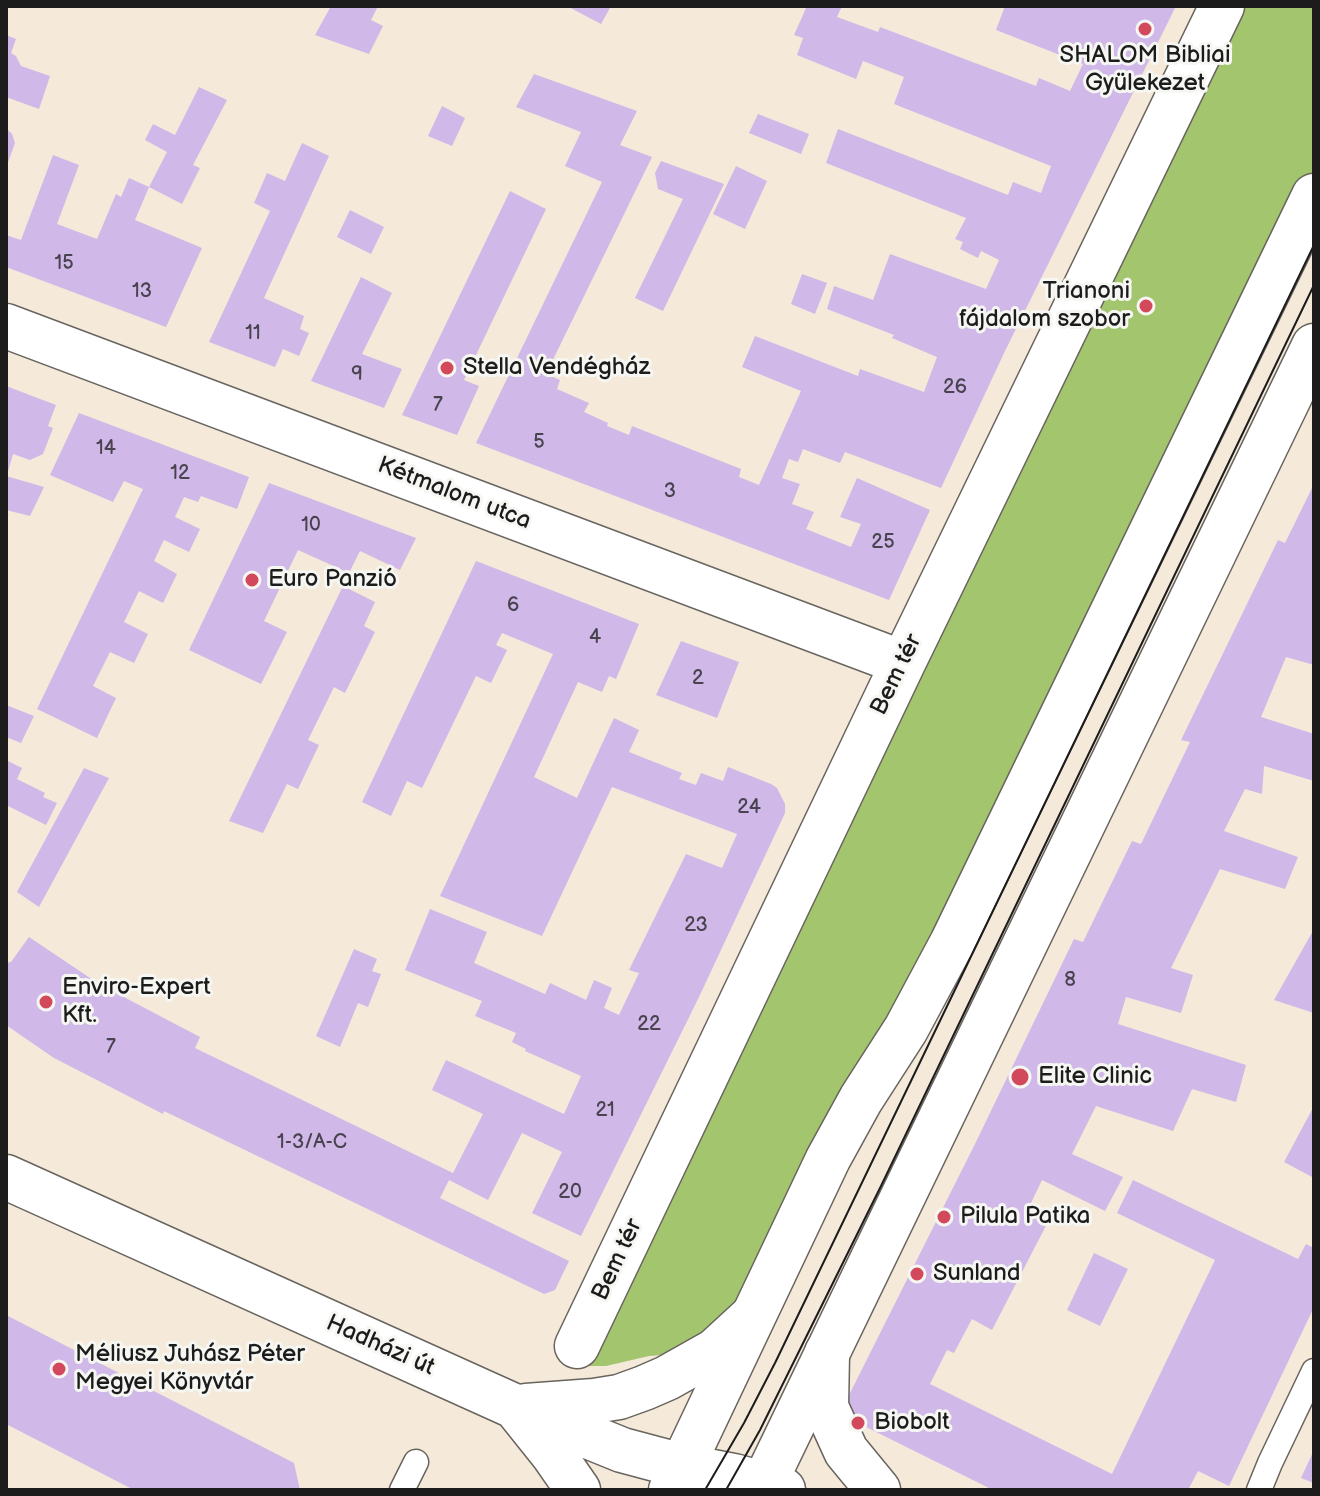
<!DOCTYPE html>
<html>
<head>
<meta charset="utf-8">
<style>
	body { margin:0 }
	#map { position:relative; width:1320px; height:1496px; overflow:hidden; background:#f5e9da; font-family:"Balsamiq Sans",sans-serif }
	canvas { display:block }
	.frame { position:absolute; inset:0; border:8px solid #1c1c1c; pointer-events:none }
</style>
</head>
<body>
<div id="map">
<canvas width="1320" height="1496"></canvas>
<div class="frame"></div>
</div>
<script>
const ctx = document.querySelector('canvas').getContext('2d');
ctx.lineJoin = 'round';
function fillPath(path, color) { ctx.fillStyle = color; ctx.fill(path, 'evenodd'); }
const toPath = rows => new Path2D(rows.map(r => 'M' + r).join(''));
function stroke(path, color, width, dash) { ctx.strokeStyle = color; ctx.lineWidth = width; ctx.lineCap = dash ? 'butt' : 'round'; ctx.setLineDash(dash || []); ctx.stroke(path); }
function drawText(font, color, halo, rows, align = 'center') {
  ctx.font = font + ' "Balsamiq Sans",sans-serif'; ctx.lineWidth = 6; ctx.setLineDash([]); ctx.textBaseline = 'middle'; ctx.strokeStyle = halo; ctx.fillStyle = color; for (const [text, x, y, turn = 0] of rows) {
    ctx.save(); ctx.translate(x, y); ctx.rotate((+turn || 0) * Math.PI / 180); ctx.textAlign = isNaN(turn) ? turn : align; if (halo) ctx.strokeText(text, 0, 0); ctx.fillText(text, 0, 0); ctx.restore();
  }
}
const green = toPath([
	[1222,6,1314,6,1314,196,952,943,715,1351,649,1356,606,1366,581,1366]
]);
const building = toPath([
	[331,6,378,6,371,20,383,26,369,54,315,35],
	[567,6,611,6,601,24],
	[807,6,842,6,837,17,878,32,880,27,1036,86,1039,78,1070,91,1083,64,996,30,1005,6,1176,6,1005,351,941,488,845,452,840,463,803,449,798,462,789,459,782,478,800,484,792,504,814,512,806,529,851,547,861,524,840,517,857,478,930,510,889,600,476,443,602,182,565,166,581,132,516,107,534,74,637,111,620,145,652,157,546,374,560,380,557,389,589,403,584,412,608,423,607,426,629,435,632,426,741,469,739,477,759,485,801,391,742,367,755,336,858,376,860,369,924,392,937,357,892,338,894,335,827,309,834,286,873,300,890,254,986,289,999,260,981,251,978,258,960,249,963,242,955,239,966,218,826,163,838,129,1008,195,1013,182,1041,193,1051,166,894,104,904,77,863,61,856,79,797,55,803,38,794,35],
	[6,35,16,39,11,53,16,56,21,66,50,76,39,109,6,97],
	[199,87,227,100,193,165,200,168,182,204,149,187,167,152,145,140,153,124,175,135],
	[442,106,465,118,452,146,428,136],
	[758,114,809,134,801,154,749,133],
	[6,128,12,134,15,143,6,168],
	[302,143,329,156,264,298,304,316,300,329,309,333,299,356,283,349,275,367,209,342,270,211,254,203,267,173,285,181],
	[53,155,79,165,57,224,97,239,116,194,121,197,129,178,149,187,135,220,202,248,166,327,6,267,6,235,21,240],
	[661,161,724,184,663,311,635,298,683,199,658,189,655,173],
	[736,166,767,181,745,229,713,214],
	[510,191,546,209,464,380,479,386,457,435,402,415],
	[350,210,384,227,371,254,337,237],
	[802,274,827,283,815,314,791,304],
	[361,277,392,293,362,354,402,369,384,408,311,381],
	[6,386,56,405,48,426,53,428,43,454,30,460,13,454,7,475],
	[79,413,249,477,237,509,201,496,198,502,184,497,175,517,200,529,189,552,164,540,161,546,154,561,177,574,163,603,139,591,124,622,148,634,134,663,110,652,93,686,116,698,97,738,37,709,143,489,124,481,113,502,50,475],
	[6,476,44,487,30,516,6,510],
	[269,483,416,538,400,570,360,551,349,573,298,550,264,621,287,632,261,684,189,650],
	[1314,484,1314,665,1286,657,1261,717,1314,734,1314,781,1264,766,1262,794,1245,789,1224,831,1298,857,1285,889,1220,869,1171,968,1193,975,1181,1013,1126,997,1118,1024,1246,1065,1236,1102,1192,1089,1173,1131,1096,1106,1072,1154,1123,1177,1105,1211,1042,1180,1030,1205,1051,1216,992,1330,972,1319,954,1353,947,1350,930,1384,1112,1474,1215,1260,1117,1213,1133,1180,1298,1259,1306,1244,1314,1248,1314,1307,1229,1486,1198,1471,1188,1490,993,1490,858,1423,844,1405,974,1146,1074,939,1083,942,1132,841,1141,844,1190,742,1181,740,1278,540,1285,543],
	[476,561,639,624,616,679,609,676,602,692,578,682,534,777,577,798,614,718,639,730,629,752,682,773,679,779,696,785,701,773,723,781,728,767,771,784,777,788,785,804,785,813,699,997,581,1236,532,1213,562,1152,522,1133,488,1200,449,1180,440,1198,569,1261,555,1290,544,1294,164,1111,163,1114,54,1058,6,1025,6,963,11,962,29,937,99,984,200,1037,195,1048,453,1173,483,1114,432,1090,446,1060,564,1114,581,1076,525,1051,526,1049,512,1042,516,1033,475,1016,482,1001,405,970,430,909,487,932,474,963,545,994,550,983,586,1000,594,980,612,988,604,1008,619,1015,639,973,629,970,686,854,722,868,737,834,612,787,542,936,440,896,553,654,502,633,496,645,507,650,491,683,476,676,422,788,407,781,391,816,362,802],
	[343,586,375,602,364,626,375,632,345,693,334,687,308,740,319,745,298,789,287,784,263,833,229,821],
	[681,641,739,662,717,718,656,695],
	[6,705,34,716,21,743,6,737],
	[6,760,22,768,17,779,45,793,43,797,57,803,46,825,6,805],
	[84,768,109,778,39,907,17,892],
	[1314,929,1314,1013,1274,1000],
	[354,949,377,959,372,971,381,974,368,1007,358,1003,340,1047,316,1036],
	[1314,1106,1314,1178,1284,1162],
	[1094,1253,1128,1269,1100,1326,1067,1310],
	[6,1315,294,1463,300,1490,134,1490,6,1424],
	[1314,1450,1314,1483,1301,1478]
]);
const lane = toPath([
	[402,1490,416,1462],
	[1259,1490,1270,1463,1314,1371]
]);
const street = toPath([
	[6,326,903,663],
	[577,1346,903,663,1222,6]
]);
const secondary = toPath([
	[671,1490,828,1159,861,1099,906,1029,952,943,1314,196],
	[761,1490,1314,346]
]);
const primary = toPath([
	[6,1177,516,1407,622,1450,682,1466,734,1476,783,1490],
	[827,1353,826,1407,846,1451,878,1490],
	[526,1406,594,1401,619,1397,644,1388,667,1378,715,1351,753,1316],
	[517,1409,553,1454,578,1490]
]);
const tram = toPath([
	[705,1490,744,1423,775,1363,1314,245],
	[726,1490,760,1430,881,1186,1314,285]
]);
const markers = [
	[1145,29,8,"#d1495b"],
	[1146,306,8,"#d1495b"],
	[447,368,8,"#d1495b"],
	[252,580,8,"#d1495b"],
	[46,1002,8,"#d1495b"],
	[1020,1077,10,"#d1495b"],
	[944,1217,8,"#d1495b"],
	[917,1274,8,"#d1495b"],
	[59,1369,8,"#d1495b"],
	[858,1423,8,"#d1495b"]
];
const numberNames = [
	["15",64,264],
	["13",142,292],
	["11",253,334],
	["9",357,375],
	["26",955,388],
	["7",438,406],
	["5",539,443],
	["14",106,449],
	["12",180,474],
	["3",670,492],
	["10",311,526],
	["25",883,543],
	["6",513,606],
	["4",595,638],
	["2",698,679],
	["24",749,808],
	["23",696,926],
	["8",1070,981],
	["22",649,1025],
	["7",111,1048],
	["21",605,1111],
	["1-3/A-C",312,1143],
	["20",570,1193]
];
const poiNames = [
	["SHALOM Bibliai",1145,56,"center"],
	["Gyülekezet",1145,84,"center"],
	["Trianoni",1130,292,"right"],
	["fájdalom szobor",1130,320,"right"],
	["Stella Vendégház",463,368],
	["Euro Panzió",268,580],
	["Enviro-Expert",62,988],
	["Kft.",62,1016],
	["Elite Clinic",1038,1077],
	["Pilula Patika",960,1217],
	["Sunland",933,1274],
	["Méliusz Juhász Péter",75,1355],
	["Megyei Könyvtár",75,1383],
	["Biobolt",874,1423]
];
const streetNames = [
	["Kétmalom utca",454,494,21],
	["Bem tér",897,675,-64],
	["Bem tér",618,1260,-65],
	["Hadházi út",380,1346,24]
];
fillPath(green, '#a3c56e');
fillPath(building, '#d0b8e8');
stroke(lane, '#68645e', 27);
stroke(street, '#68645e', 47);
stroke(secondary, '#68645e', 47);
stroke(primary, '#68645e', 47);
stroke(lane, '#fff', 24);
stroke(street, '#fff', 44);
stroke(secondary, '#fff', 44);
stroke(primary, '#fff', 44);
stroke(tram, '#1c1c1c', 2);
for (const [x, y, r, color] of markers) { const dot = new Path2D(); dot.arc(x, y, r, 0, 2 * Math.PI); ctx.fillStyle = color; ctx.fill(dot); stroke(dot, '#f6f6f2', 3); }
drawText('20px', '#49434f', null, numberNames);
drawText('24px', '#1c1c1c', '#f6f6f2', poiNames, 'left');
drawText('24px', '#1c1c1c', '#f6f6f2', streetNames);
</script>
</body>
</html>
